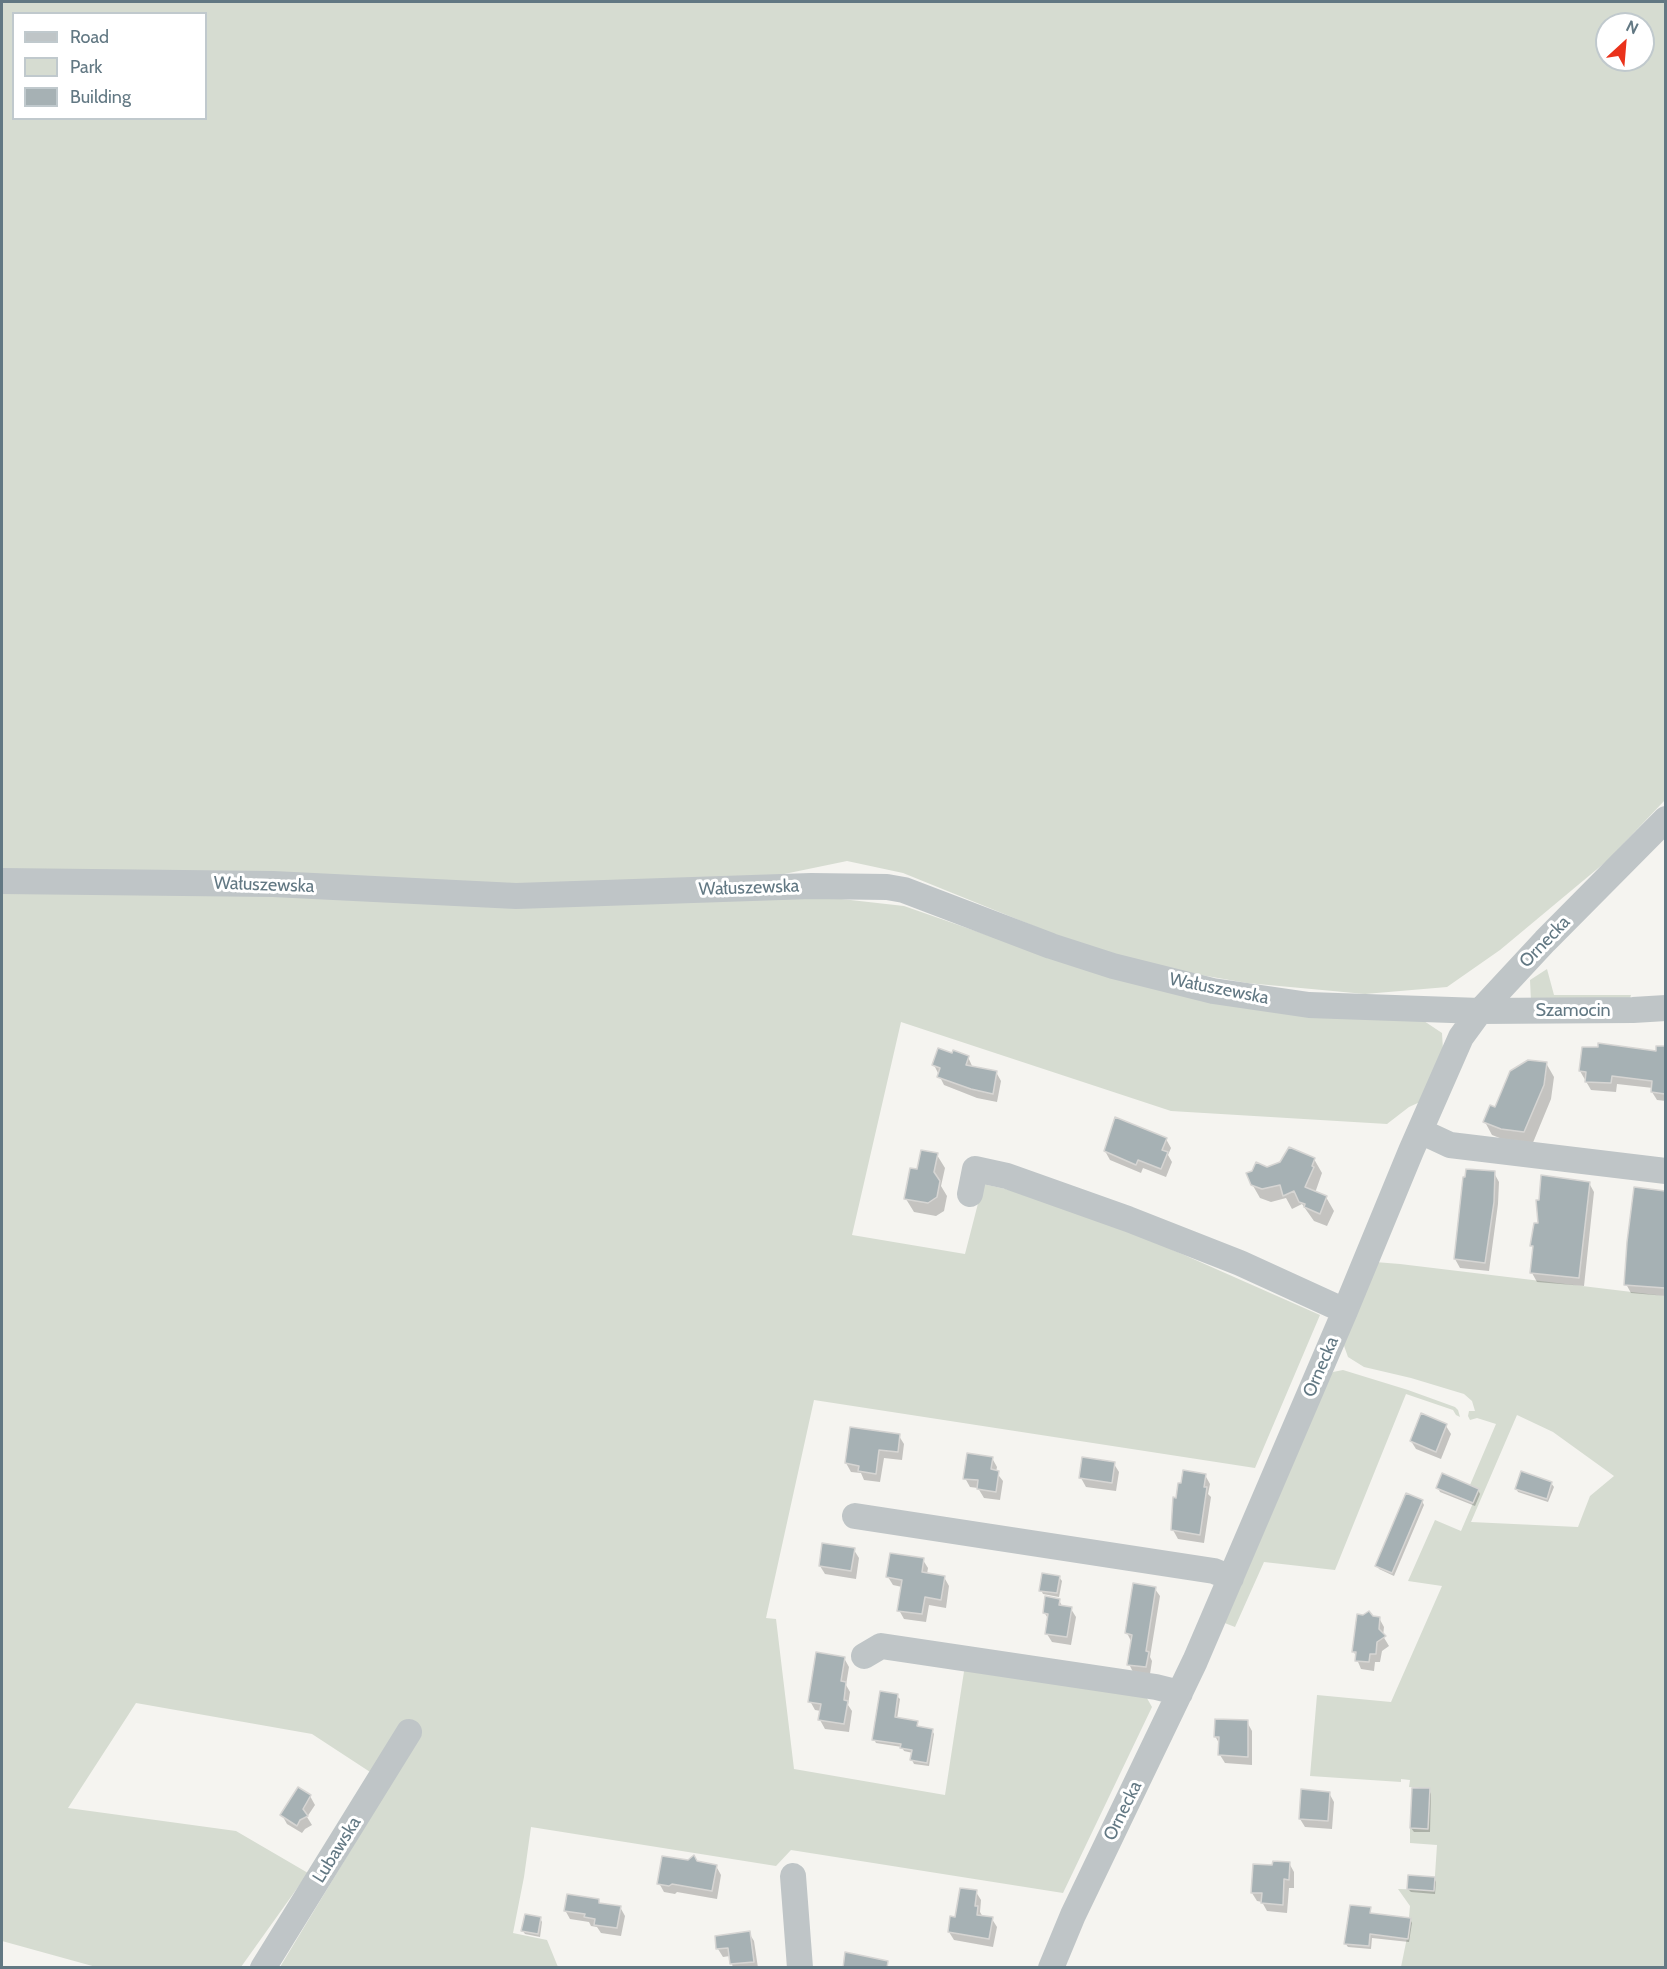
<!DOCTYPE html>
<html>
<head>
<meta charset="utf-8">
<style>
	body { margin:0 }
	#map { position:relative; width:1667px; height:1969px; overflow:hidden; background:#f5f4f0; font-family:Cabin,sans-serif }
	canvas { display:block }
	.frame { position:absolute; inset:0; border:3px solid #627883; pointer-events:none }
	.legend { position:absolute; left:12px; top:12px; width:195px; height:108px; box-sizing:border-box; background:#fff; border:2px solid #c0c9cd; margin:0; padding:8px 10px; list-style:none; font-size:18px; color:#627883 }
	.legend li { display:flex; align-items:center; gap:12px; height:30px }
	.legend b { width:30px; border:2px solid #c0c9cd }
	.north { position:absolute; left:1595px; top:12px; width:60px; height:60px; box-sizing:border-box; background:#fff; border:2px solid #c0c9cd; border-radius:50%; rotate:26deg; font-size:16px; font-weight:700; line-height:24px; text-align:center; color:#627883 }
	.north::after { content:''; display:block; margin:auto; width:21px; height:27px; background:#ea321b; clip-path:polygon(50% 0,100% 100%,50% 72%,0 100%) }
</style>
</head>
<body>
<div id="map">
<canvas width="1667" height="1969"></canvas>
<div class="frame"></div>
<ul class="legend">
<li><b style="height:8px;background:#bfc5c7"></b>Road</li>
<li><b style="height:16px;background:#d6dcd1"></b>Park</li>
<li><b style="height:16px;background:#a6b1b4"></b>Building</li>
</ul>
<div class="north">N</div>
</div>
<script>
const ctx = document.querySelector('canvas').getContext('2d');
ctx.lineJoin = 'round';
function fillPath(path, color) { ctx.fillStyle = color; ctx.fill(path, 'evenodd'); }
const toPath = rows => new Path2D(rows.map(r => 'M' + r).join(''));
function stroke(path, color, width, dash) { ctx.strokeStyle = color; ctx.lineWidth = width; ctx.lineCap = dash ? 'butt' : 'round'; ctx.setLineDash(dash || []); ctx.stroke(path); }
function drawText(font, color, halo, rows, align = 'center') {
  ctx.font = font + ' Cabin,sans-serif'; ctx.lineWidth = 6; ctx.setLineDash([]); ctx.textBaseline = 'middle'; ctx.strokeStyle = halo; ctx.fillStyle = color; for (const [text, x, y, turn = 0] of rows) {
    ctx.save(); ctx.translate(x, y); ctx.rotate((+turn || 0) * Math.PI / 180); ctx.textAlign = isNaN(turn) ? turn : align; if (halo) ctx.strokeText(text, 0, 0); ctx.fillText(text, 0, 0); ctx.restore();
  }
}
const green = toPath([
	[2,2,1665,2,1665,800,1608,860,1500,950,1447,987,1365,994,1247,983,1189,973,1098,952,903,873,847,861,760,879,537,884,2,874],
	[14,14,206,14,206,118,14,118],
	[1607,24,1643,24,1643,60,1607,60],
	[2,891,806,895,904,906,1030,950,1421,1019,1442,1033,1443,1050,1420,1102,1409,1107,1387,1124,1171,1111,901,1022,852,1235,965,1254,983,1184,1028,1194,1121,1227,1320,1315,1255,1468,814,1400,766,1618,776,1619,794,1769,945,1795,965,1665,1144,1693,1152,1707,1063,1893,791,1850,776,1866,531,1827,524,1877,513,1933,547,1940,558,1967,280,1967,390,1785,312,1734,136,1703,68,1808,236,1831,308,1873,241,1967,96,1967,2,1941],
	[1547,969,1554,995,1631,995,1629,1001,1531,1001,1530,980],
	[1375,1262,1400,1264,1665,1296,1665,1967,1401,1967,1411,1918,1409,1917,1410,1906,1398,1889,1434,1890,1437,1845,1410,1843,1410,1828,1428,1829,1430,1789,1409,1787,1410,1780,1401,1779,1401,1782,1310,1776,1317,1695,1391,1702,1442,1586,1408,1581,1435,1520,1461,1531,1479,1489,1470,1485,1496,1424,1477,1418,1470,1420,1468,1416,1469,1411,1475,1411,1472,1401,1464,1394,1411,1378,1364,1367,1348,1357,1343,1343],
	[1517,1415,1553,1432,1614,1476,1590,1496,1578,1527,1471,1522],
	[1343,1370,1408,1390,1455,1407,1458,1410,1460,1417,1456,1415,1453,1410,1406,1394,1335,1570,1264,1562,1235,1627,1222,1622,1324,1382,1333,1372]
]);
const shadow = toPath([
	[1658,1056,1666,1057,1666,1101,1657,1100,1652,1092,1653,1088,1617,1084,1616,1092,1591,1090,1580,1071],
	[968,1057,973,1068,996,1072,1001,1081,997,1102,977,1098,944,1085,934,1065],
	[1546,1063,1554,1077,1551,1099,1532,1145,1510,1142,1492,1135,1485,1122,1496,1109],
	[1166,1139,1171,1148,1168,1155,1172,1162,1166,1177,1143,1168,1141,1173,1110,1160,1105,1151],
	[937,1155,945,1168,941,1186,947,1196,944,1211,936,1216,914,1212,906,1199,919,1171],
	[1314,1159,1322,1173,1315,1193,1326,1197,1334,1211,1327,1226,1314,1221,1302,1204,1292,1209,1286,1198,1271,1202,1260,1198,1252,1184,1267,1169],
	[1494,1173,1499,1182,1498,1204,1489,1271,1460,1268,1455,1259],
	[1589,1183,1594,1192,1584,1286,1537,1282,1532,1273,1534,1249,1532,1245,1540,1224],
	[1635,1189,1666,1193,1666,1296,1631,1293,1626,1284],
	[1446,1426,1451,1434,1441,1459,1416,1449,1411,1441],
	[899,1436,904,1444,902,1460,884,1458,880,1482,864,1480,861,1473,851,1472,846,1463],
	[992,1458,997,1467,996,1472,1003,1481,1000,1500,984,1498,978,1488,970,1487,965,1478],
	[1114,1464,1119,1472,1116,1491,1086,1487,1081,1478],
	[1205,1475,1210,1484,1208,1494,1211,1497,1204,1543,1178,1539,1173,1530],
	[1551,1483,1554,1487,1548,1502,1518,1492,1516,1488],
	[1438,1488,1478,1490,1480,1494,1475,1506,1440,1492],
	[1422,1501,1424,1505,1394,1576,1379,1569,1377,1565],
	[854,1550,859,1558,856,1579,825,1574,820,1566],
	[923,1560,928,1568,927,1574,944,1577,949,1586,946,1608,929,1605,926,1622,904,1619,899,1610,902,1587,893,1585,888,1577],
	[1059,1577,1062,1581,1059,1597,1043,1594,1041,1590],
	[1155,1589,1160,1596,1150,1657,1152,1661,1150,1674,1133,1672,1129,1664,1131,1641,1127,1633],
	[1059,1600,1063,1608,1071,1609,1076,1617,1071,1645,1052,1642,1047,1634,1049,1620,1044,1612],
	[1364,1616,1379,1618,1384,1627,1383,1636,1389,1646,1382,1651,1380,1662,1375,1662,1374,1671,1361,1669,1354,1652],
	[844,1658,849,1667,846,1685,850,1692,848,1705,852,1711,849,1732,825,1729,820,1720,821,1711,815,1710,810,1701],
	[897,1696,900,1699,897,1719,917,1722,918,1728,932,1730,934,1734,929,1766,914,1764,912,1760,913,1753,904,1751,902,1747,876,1743,874,1739],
	[1247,1722,1252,1731,1252,1765,1225,1763,1220,1755,1220,1745,1215,1736],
	[1429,1790,1431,1794,1430,1832,1414,1832,1411,1828],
	[1329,1793,1334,1802,1332,1829,1305,1827,1300,1819],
	[310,1796,315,1805,307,1817,312,1825,305,1829,302,1833,287,1824,282,1815],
	[696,1863,716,1866,721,1875,717,1899,677,1892,675,1894,664,1892,659,1883],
	[1289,1863,1294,1872,1294,1888,1289,1888,1287,1913,1267,1911,1262,1902,1257,1901,1252,1893,1273,1867],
	[1434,1878,1436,1882,1435,1894,1411,1892,1408,1889],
	[976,1892,981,1900,980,1912,983,1917,992,1919,997,1927,993,1947,954,1940,949,1932],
	[598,1900,601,1905,620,1907,625,1916,621,1936,601,1933,597,1927,591,1926,589,1922,570,1919,565,1910],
	[1370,1909,1372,1915,1410,1919,1412,1923,1409,1942,1372,1938,1371,1949,1348,1947,1345,1943],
	[540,1918,542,1922,540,1937,525,1934,523,1931],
	[749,1933,754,1941,758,1968,733,1968,730,1956,723,1957,718,1949]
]);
const building = toPath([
	[1598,1043,1656,1051,1656,1046,1665,1046,1665,1094,1651,1092,1652,1081,1612,1076,1611,1083,1585,1082,1586,1072,1579,1071,1582,1047,1598,1047,1598,1043],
	[938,1048,952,1053,953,1050,969,1056,966,1065,997,1071,993,1094,971,1089,937,1077,940,1068,932,1065,938,1048],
	[1528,1060,1547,1062,1544,1085,1524,1132,1501,1129,1483,1122,1490,1105,1495,1107,1510,1071,1528,1060],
	[1115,1117,1167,1138,1162,1150,1168,1152,1161,1169,1138,1160,1136,1165,1104,1151,1115,1117],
	[1289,1147,1315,1158,1312,1166,1314,1167,1305,1187,1327,1196,1320,1214,1304,1207,1305,1204,1299,1202,1294,1191,1283,1196,1280,1185,1262,1189,1251,1185,1246,1173,1252,1171,1256,1162,1267,1167,1280,1162,1289,1147],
	[921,1150,938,1153,934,1172,940,1181,937,1197,928,1203,904,1199,910,1168,917,1169,921,1150],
	[1466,1169,1495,1171,1494,1202,1485,1263,1454,1259,1463,1177,1465,1177,1466,1169],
	[1541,1175,1590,1182,1579,1278,1530,1273,1533,1246,1530,1246,1534,1223,1538,1223,1536,1200,1539,1200,1541,1175],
	[1634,1187,1665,1191,1665,1288,1624,1285,1627,1242,1634,1187],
	[1421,1413,1447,1424,1436,1452,1410,1441,1421,1413],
	[850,1427,900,1434,898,1452,879,1450,876,1474,858,1471,859,1466,845,1463,850,1427],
	[967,1453,993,1457,991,1469,999,1471,996,1492,977,1489,978,1480,963,1479,967,1453],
	[1082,1457,1115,1462,1112,1483,1079,1478,1082,1457],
	[1183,1470,1206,1474,1204,1487,1207,1487,1200,1535,1171,1530,1173,1497,1176,1498,1178,1483,1181,1483,1183,1470],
	[1521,1471,1552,1482,1547,1499,1515,1489,1521,1471],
	[1442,1473,1479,1489,1473,1503,1436,1488,1442,1473],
	[1406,1493,1423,1500,1392,1573,1375,1566,1406,1493],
	[822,1543,855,1548,851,1571,819,1566,822,1543],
	[890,1553,924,1558,922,1572,945,1576,941,1600,925,1597,922,1614,897,1611,902,1580,886,1577,890,1553],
	[1042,1573,1060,1576,1057,1593,1039,1591,1042,1573],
	[1133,1583,1156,1587,1146,1651,1149,1652,1146,1667,1127,1665,1132,1635,1125,1633,1133,1583],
	[1045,1596,1060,1599,1059,1605,1072,1607,1067,1637,1045,1634,1048,1614,1043,1613,1045,1596],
	[1369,1611,1373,1616,1380,1617,1379,1629,1386,1636,1377,1642,1376,1654,1370,1654,1369,1662,1355,1661,1356,1652,1352,1652,1357,1614,1363,1615,1369,1611],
	[816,1652,845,1657,841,1681,846,1682,844,1700,848,1701,844,1724,818,1720,821,1704,808,1702,816,1652],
	[880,1691,898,1694,895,1717,918,1721,917,1726,933,1729,927,1763,910,1760,912,1750,900,1748,901,1744,872,1740,880,1691],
	[1215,1719,1248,1720,1248,1757,1218,1755,1219,1737,1214,1737,1215,1719],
	[298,1787,311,1795,303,1809,308,1816,300,1820,297,1826,280,1815,298,1787],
	[1412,1788,1430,1788,1428,1829,1410,1828,1412,1788],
	[1301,1789,1330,1792,1328,1821,1299,1819,1301,1789],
	[694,1855,697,1861,717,1865,712,1891,672,1884,669,1886,657,1884,662,1856,688,1860,694,1855],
	[1273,1861,1290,1862,1289,1880,1284,1879,1283,1905,1261,1903,1262,1893,1251,1893,1253,1864,1272,1865,1273,1861],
	[1408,1875,1435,1877,1434,1891,1407,1889,1408,1875],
	[960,1888,977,1890,975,1906,978,1906,977,1915,993,1917,989,1939,948,1932,950,1916,955,1917,960,1888],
	[567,1894,599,1899,599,1903,621,1906,617,1928,594,1925,595,1919,584,1917,585,1914,564,1911,567,1894],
	[1350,1905,1371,1907,1370,1913,1411,1918,1408,1939,1370,1934,1369,1946,1344,1944,1350,1905],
	[525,1914,541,1917,538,1934,521,1931,525,1914],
	[750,1931,754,1962,730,1964,728,1948,716,1949,715,1936,750,1931],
	[845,1952,888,1961,887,1968,843,1968,845,1952]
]);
const minor = toPath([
	[2,881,273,884,516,896,811,886,887,887,904,890,1051,946,1113,966,1213,991,1309,1005,1480,1011,1633,1010,1666,1008],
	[1420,1131,1450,1145,1666,1171],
	[970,1194,975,1169,1007,1176,1128,1219,1240,1263,1345,1311],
	[855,1516,1214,1571,1231,1578],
	[864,1656,881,1646,1156,1687,1180,1693],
	[793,1876,800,1968],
	[263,1968,409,1732],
	[1051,1968,1073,1915,1195,1661,1345,1311,1411,1151,1461,1037,1480,1011,1545,941,1666,819]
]);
const streetNames = [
	["Wałuszewska",264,885,2],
	["Wałuszewska",749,888,-2],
	["Ornecka",1545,942,-46],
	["Wałuszewska",1219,989,11],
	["Szamocin",1573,1011],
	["Ornecka",1321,1367,-67],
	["Ornecka",1123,1811,-64],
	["Lubawska",337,1850,-58]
];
fillPath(green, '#d6dcd1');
fillPath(shadow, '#0003');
fillPath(building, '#a6b1b4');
stroke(building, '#d6d5d3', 1.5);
stroke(minor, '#bfc5c7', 26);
drawText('18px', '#627883', '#fff', streetNames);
</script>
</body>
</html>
